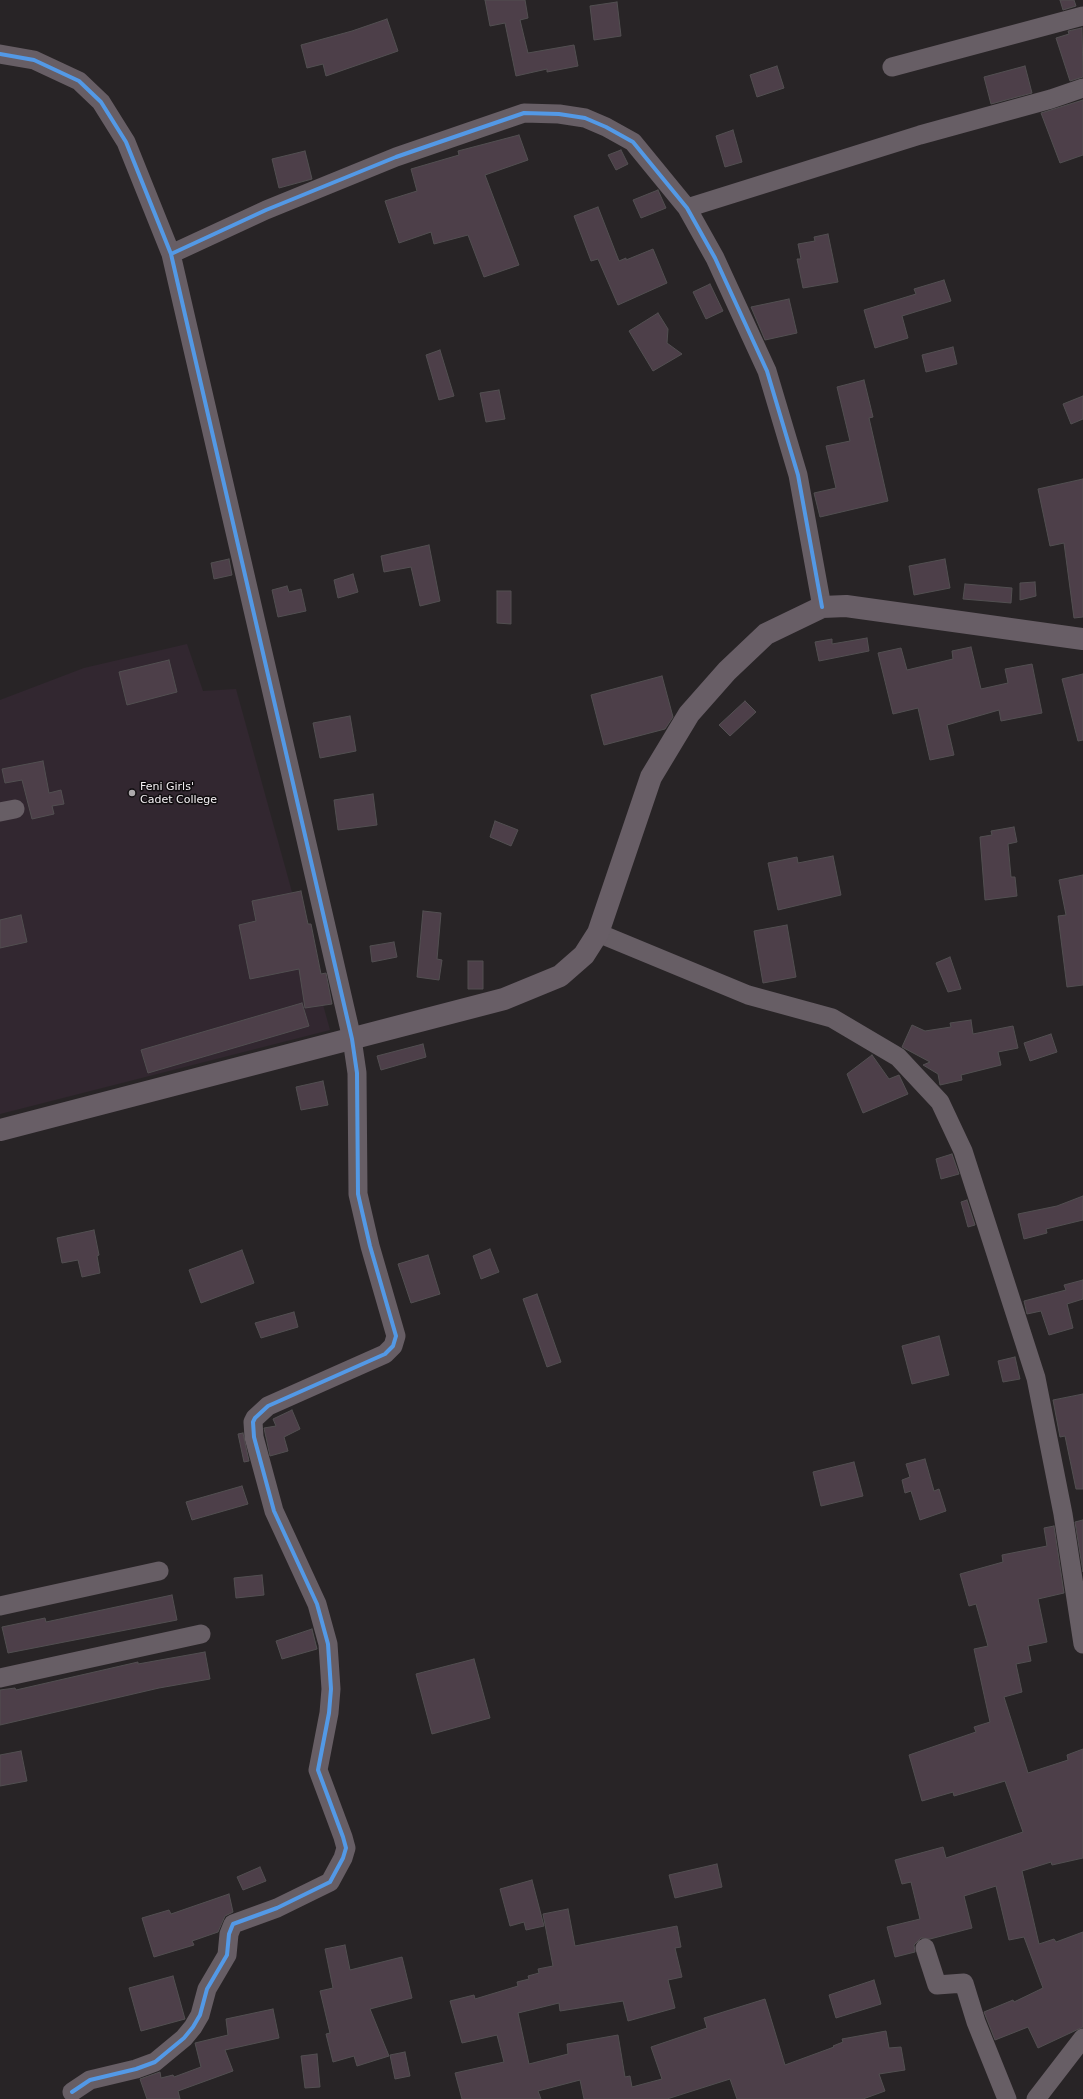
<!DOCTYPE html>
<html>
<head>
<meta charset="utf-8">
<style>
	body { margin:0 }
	canvas { display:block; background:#282426 }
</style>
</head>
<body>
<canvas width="1083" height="2099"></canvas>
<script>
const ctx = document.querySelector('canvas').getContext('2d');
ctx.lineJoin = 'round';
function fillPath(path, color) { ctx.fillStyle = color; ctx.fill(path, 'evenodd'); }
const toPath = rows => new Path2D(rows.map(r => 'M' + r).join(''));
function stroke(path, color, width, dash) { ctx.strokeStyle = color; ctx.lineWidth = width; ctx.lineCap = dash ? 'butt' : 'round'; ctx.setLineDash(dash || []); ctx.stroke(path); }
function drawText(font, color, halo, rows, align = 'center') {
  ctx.font = font + ' "DejaVu Sans",sans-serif'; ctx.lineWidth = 3; ctx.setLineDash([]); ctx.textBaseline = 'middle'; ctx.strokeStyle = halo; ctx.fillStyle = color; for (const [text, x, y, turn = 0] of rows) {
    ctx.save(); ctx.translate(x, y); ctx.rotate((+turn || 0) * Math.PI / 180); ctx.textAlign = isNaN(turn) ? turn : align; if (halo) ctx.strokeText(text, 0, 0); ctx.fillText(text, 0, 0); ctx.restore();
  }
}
const built = toPath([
	[187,644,203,691,236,689,330,1030,0,1114,0,700,84,668]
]);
const building = toPath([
	[485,0,525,0,528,18,520,20,528,53,574,45,578,66,547,72,547,69,516,76,505,23,490,26,485,0],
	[1060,0,1074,0,1076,6,1063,10,1060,0],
	[617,2,621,36,594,40,590,6,617,2],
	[387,19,398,51,326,76,323,64,307,68,301,45,352,31,387,19],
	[1082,28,1083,77,1070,81,1056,38,1069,34,1068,31,1082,28],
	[777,66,784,88,757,97,750,75,777,66],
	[1025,66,1032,93,991,104,984,77,1025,66],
	[1083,100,1083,155,1060,163,1041,113,1083,100],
	[733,130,742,162,725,167,716,136,733,130],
	[519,135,528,160,485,175,519,265,484,277,468,235,434,244,431,232,399,243,385,201,417,191,411,169,459,155,458,151,519,135],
	[621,150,628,164,616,170,608,155,621,150],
	[305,151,312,179,279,188,272,159,305,151],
	[658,190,666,208,641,218,633,200,658,190],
	[598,207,619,261,626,258,626,260,653,249,667,283,618,305,598,259,591,261,574,216,598,207],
	[828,234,838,282,803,288,797,259,801,259,798,244,815,241,814,237,828,234],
	[944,280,951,301,902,316,908,338,875,348,864,310,916,294,914,289,944,280],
	[710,284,723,311,706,319,693,292,710,284],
	[789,299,797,333,765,340,751,307,789,299],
	[658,313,668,329,667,343,682,354,653,371,629,331,658,313],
	[953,347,957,364,926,372,922,355,953,347],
	[440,350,454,396,439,400,426,355,440,350],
	[864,380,873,417,869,418,888,501,820,517,814,493,836,488,826,446,850,441,837,387,864,380],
	[499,390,505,419,486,422,480,393,499,390],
	[1083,396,1083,419,1071,424,1063,404,1083,396],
	[1083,479,1083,617,1074,618,1064,543,1050,546,1038,489,1083,479],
	[429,545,440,601,420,606,411,567,384,572,381,556,429,545],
	[229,559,232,575,214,579,211,563,229,559],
	[945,559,950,588,914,595,909,566,945,559],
	[353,574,358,592,338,598,334,580,353,574],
	[1035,582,1036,596,1020,600,1020,583,1035,582],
	[965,584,1012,588,1011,603,963,599,965,584],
	[287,586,289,592,301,589,306,611,278,617,272,590,287,586],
	[497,591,511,591,511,624,497,623,497,591],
	[867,638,869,651,819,661,815,642,832,639,832,644,867,638],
	[971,647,981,689,1008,683,1005,669,1032,664,1042,713,1001,721,999,710,947,725,954,755,930,760,918,708,893,714,878,653,901,648,907,670,953,659,952,651,971,647],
	[169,660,177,692,127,705,119,672,169,660],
	[1083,674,1083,740,1078,741,1062,679,1083,674],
	[662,676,673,717,665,729,604,745,591,695,662,676],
	[745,701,756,712,730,736,719,725,745,701],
	[350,716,356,751,320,758,313,723,350,716],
	[43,761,49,793,61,790,64,804,52,806,54,814,32,819,22,780,5,783,2,769,43,761],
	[373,794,377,825,338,830,334,800,373,794],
	[495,821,518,830,511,846,490,837,495,821],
	[1014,827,1017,842,1008,844,1011,877,1015,877,1017,896,985,900,980,837,992,835,991,831,1014,827],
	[833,856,841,895,778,910,768,863,797,857,798,863,833,856],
	[1083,875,1083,985,1067,987,1058,916,1066,915,1059,880,1083,875],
	[301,891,308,924,311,924,321,974,326,973,332,1004,305,1008,299,969,250,979,239,925,256,921,252,901,301,891],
	[423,911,441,913,437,959,442,960,439,980,417,977,423,911],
	[21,915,27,942,0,948,0,920,21,915],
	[787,925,796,977,763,983,754,931,787,925],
	[394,942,397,957,372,962,370,946,394,942],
	[950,957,961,989,948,992,936,963,950,957],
	[468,961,483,961,483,989,468,989,468,961],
	[302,1003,309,1026,148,1073,141,1050,302,1003],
	[971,1020,973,1034,1013,1026,1018,1048,998,1052,1001,1065,961,1075,962,1080,940,1085,938,1074,923,1065,930,1062,902,1047,912,1025,925,1031,951,1027,950,1023,971,1020],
	[1051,1034,1057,1052,1030,1061,1024,1043,1051,1034],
	[423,1044,426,1057,381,1070,377,1056,423,1044],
	[872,1055,889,1079,899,1075,908,1094,863,1113,847,1074,872,1055],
	[323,1081,328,1105,301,1110,296,1087,323,1081],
	[952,1154,959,1174,941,1179,936,1159,952,1154],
	[1083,1196,1083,1220,1046,1229,1047,1233,1024,1239,1018,1214,1057,1206,1083,1196],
	[967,1200,975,1225,968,1227,961,1202,967,1200],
	[94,1230,99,1255,97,1256,100,1273,82,1277,78,1260,62,1263,57,1238,94,1230],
	[490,1249,499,1272,481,1279,473,1256,490,1249],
	[242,1250,254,1283,201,1303,189,1270,242,1250],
	[428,1255,440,1294,411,1303,398,1264,428,1255],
	[1083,1280,1083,1299,1067,1304,1073,1328,1049,1335,1041,1311,1027,1314,1024,1301,1066,1290,1064,1285,1083,1280],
	[537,1294,561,1362,547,1367,523,1299,537,1294],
	[294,1312,298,1327,261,1338,255,1323,294,1312],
	[939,1336,949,1375,912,1384,902,1346,939,1336],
	[1015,1357,1020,1379,1003,1382,998,1361,1015,1357],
	[1083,1394,1083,1489,1076,1489,1065,1436,1060,1437,1053,1400,1083,1394],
	[292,1410,300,1429,284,1437,288,1451,270,1456,264,1428,276,1426,273,1419,292,1410],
	[243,1433,249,1461,244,1462,238,1434,243,1433],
	[925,1459,934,1491,939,1489,946,1511,920,1520,911,1491,905,1493,902,1480,910,1477,906,1464,925,1459],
	[854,1462,863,1496,821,1506,813,1472,854,1462],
	[242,1486,248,1504,192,1520,186,1502,242,1486],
	[1083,1520,1083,1572,1075,1522,1083,1520],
	[1054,1526,1064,1593,1038,1599,1047,1642,1028,1646,1031,1661,1016,1664,1022,1692,1004,1697,1028,1773,1068,1760,1067,1755,1083,1749,1083,1858,1052,1865,1051,1862,1022,1871,1039,1944,1054,1939,1056,1942,1083,1932,1083,2027,1038,2048,1028,2027,995,2040,984,2012,1013,2000,1014,2002,1043,1988,1024,1937,1009,1940,996,1886,964,1896,972,1928,930,1939,921,1938,914,1945,915,1952,895,1957,887,1927,920,1919,911,1882,902,1884,895,1860,943,1847,946,1858,1023,1832,1005,1781,954,1796,953,1792,922,1801,909,1755,976,1732,974,1727,990,1722,974,1649,988,1646,976,1604,969,1606,960,1574,1003,1562,1002,1555,1047,1546,1044,1528,1054,1526],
	[262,1575,264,1595,236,1598,234,1578,262,1575],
	[172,1595,177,1620,8,1653,2,1627,45,1618,46,1622,172,1595],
	[312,1629,317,1649,282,1659,276,1641,312,1629],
	[205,1652,210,1679,159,1688,0,1725,0,1690,15,1688,16,1690,138,1662,138,1664,205,1652],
	[474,1659,490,1718,432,1734,416,1674,474,1659],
	[21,1751,27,1781,0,1786,0,1755,21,1751],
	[717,1864,722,1887,675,1898,669,1875,717,1864],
	[260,1867,266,1881,243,1890,237,1877,260,1867],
	[532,1880,544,1926,526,1930,524,1922,510,1926,500,1889,532,1880],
	[229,1894,233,1912,225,1916,218,1932,192,1941,194,1945,154,1957,142,1918,169,1910,171,1914,229,1894],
	[568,1909,575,1946,677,1926,681,1947,675,1948,682,1977,668,1980,675,2008,628,2021,623,2001,560,2011,559,2003,518,2013,529,2064,568,2054,567,2044,618,2035,625,2077,630,2076,632,2087,662,2079,651,2047,707,2028,704,2018,765,1999,785,2065,834,2047,833,2046,843,2042,842,2039,886,2031,889,2048,901,2047,905,2070,879,2074,885,2091,863,2099,737,2099,730,2079,667,2099,584,2099,580,2080,538,2091,541,2099,462,2099,455,2073,504,2062,497,2035,462,2043,450,2001,474,1995,475,1999,518,1986,517,1982,529,1979,528,1976,539,1973,538,1969,553,1966,543,1914,568,1909],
	[345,1945,350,1970,402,1957,412,1998,370,2009,389,2056,357,2066,354,2056,333,2062,326,2034,330,2033,320,1991,333,1988,325,1949,345,1945],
	[173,1976,185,2019,141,2031,129,1988,173,1976],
	[874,1980,881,2004,836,2018,829,1995,874,1980],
	[273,2009,279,2038,225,2050,233,2071,178,2091,180,2099,147,2099,140,2079,160,2072,161,2078,173,2075,174,2077,201,2067,195,2043,228,2035,226,2019,273,2009],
	[405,2052,410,2076,395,2079,390,2055,405,2052],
	[317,2054,320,2087,305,2088,301,2056,317,2054]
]);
const minor = toPath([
	[0,54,34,60,79,81,101,102,126,142,171,254,352,1039,357,1073,358,1194,370,1246,396,1336,393,1346,385,1354,268,1406,255,1418,253,1422,254,1437,274,1511,317,1604,328,1644,331,1689,329,1713,318,1770,343,1837,346,1848,343,1858,330,1882,277,1908,233,1924,229,1934,227,1955,207,1989,200,2015,193,2027,184,2038,155,2062,136,2069,90,2080,72,2092],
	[892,67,1083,16],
	[687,208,920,135,1051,99,1083,88],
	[171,254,266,210,396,157,524,113,559,114,585,118,606,127,633,142,687,208,715,258,767,371,798,475,822,607],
	[0,812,15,809],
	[598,933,748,995,832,1018,898,1057,940,1102,963,1151,1036,1378,1063,1514,1083,1644],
	[0,1606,159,1571],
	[0,1678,201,1634],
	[925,1948,937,1985,964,1983,976,2022,1007,2099],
	[1036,2099,1083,2038]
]);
const major = toPath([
	[0,1130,504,999,560,976,584,955,598,933,651,777,689,714,727,671,766,634,822,607,846,606,1083,639]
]);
const cycleway = toPath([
	[0,54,34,60,79,81,101,102,126,142,171,254,352,1039,357,1073,358,1194,370,1246,396,1336,393,1346,385,1354,268,1406,255,1418,253,1422,254,1437,274,1511,317,1604,328,1644,331,1689,329,1713,318,1770,343,1837,346,1848,343,1858,330,1882,277,1908,233,1924,229,1934,227,1955,207,1989,200,2015,193,2027,184,2038,155,2062,136,2069,90,2080,72,2092],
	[171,254,266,210,396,157,524,113,559,114,585,118,606,127,633,142,687,208,715,258,767,371,798,475,822,607]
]);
const markers = [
	[132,793,4,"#ada9ac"]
];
const poiNames = [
	["Feni Girls'",140,787],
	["Cadet College",140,800]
];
fillPath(built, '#322730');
fillPath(building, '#4d3f49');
stroke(building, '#524f51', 1);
stroke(minor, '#675e65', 19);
stroke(major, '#685e66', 22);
stroke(cycleway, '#5399e6', 4);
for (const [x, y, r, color] of markers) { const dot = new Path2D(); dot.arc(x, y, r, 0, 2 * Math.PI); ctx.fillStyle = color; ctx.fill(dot); stroke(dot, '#100d0f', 1.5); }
drawText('11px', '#f5f1f4', '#100d0f', poiNames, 'left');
</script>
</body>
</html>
